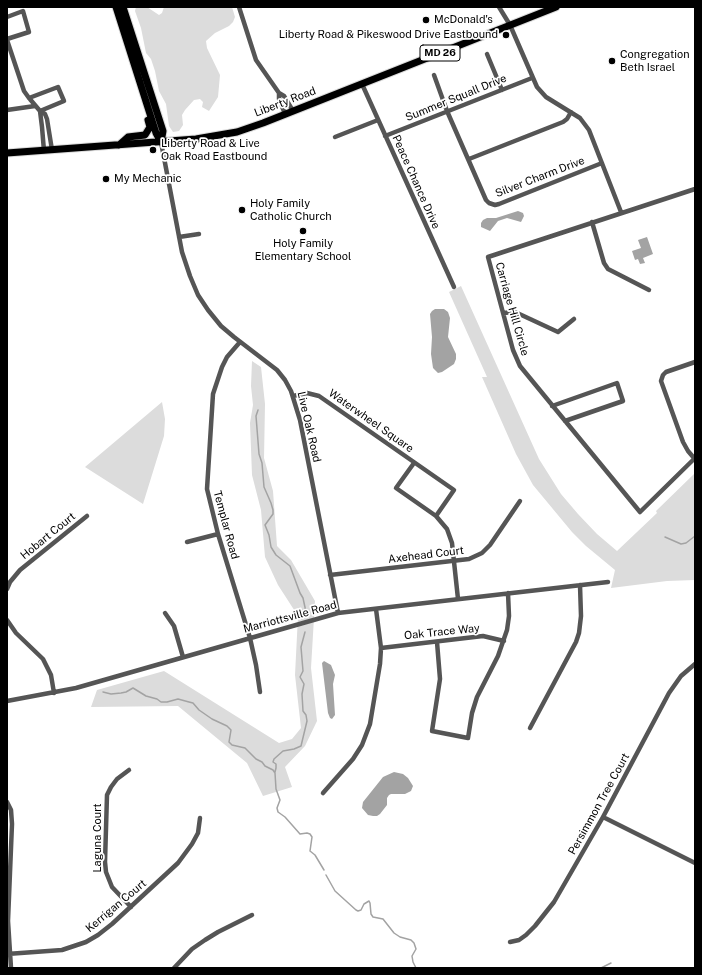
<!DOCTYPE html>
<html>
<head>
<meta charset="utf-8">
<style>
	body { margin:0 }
	#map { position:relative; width:702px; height:975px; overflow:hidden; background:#fff; font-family:"Public Sans",sans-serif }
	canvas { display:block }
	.frame { position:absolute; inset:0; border:8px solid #000; pointer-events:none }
</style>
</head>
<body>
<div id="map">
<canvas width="702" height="975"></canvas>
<div class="frame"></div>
</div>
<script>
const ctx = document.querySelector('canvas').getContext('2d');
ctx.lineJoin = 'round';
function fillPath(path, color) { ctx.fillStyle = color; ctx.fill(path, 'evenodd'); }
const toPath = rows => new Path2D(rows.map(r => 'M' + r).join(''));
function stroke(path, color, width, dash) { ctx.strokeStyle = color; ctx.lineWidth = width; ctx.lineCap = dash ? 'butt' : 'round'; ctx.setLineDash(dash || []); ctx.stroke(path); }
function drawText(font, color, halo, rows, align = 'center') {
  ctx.font = font + ' "Public Sans",sans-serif'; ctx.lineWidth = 3.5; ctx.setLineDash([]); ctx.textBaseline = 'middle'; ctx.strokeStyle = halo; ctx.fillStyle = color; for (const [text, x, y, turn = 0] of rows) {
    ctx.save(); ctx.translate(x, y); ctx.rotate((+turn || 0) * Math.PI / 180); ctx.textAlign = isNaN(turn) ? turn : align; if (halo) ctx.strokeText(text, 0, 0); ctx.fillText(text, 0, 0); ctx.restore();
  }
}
const green = toPath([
	[136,7,147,7,159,15,162,13,164,7,232,7,235,17,233,22,229,26,215,33,206,41,207,48,220,75,218,97,209,111,202,107,203,102,200,99,194,100,185,110,182,115,183,125,179,131,173,132,169,126,166,104,159,91,155,71,151,59,146,53,141,28,135,11],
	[461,286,539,459,561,494,578,514,597,534,617,551,657,513,656,511,695,473,695,580,667,581,611,588,615,570,586,546,572,532,533,485,516,454,482,377,487,377,449,292],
	[252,361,261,367,265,404,264,458,273,491,277,546,291,560,315,601,311,668,317,721,305,746,285,767,292,787,263,796,247,763,178,706,91,707,97,690,164,671,279,743,292,739,301,728,295,675,298,616,278,585,265,557,261,510,252,475,250,423,253,405,251,386],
	[162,402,165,419,164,436,143,504,85,467]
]);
const water = toPath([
	[518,211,523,213,524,216,521,222,507,218,498,221,490,231,481,227,481,223,483,220,487,218,496,218],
	[647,237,653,254,643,258,645,263,640,264,638,259,635,260,632,251,641,248,638,240],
	[435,309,444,309,448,312,450,318,448,337,456,354,456,359,454,364,442,372,438,373,433,368,431,354,432,337,430,314,432,311],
	[324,661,331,665,335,675,333,684,335,715,332,719,330,718,328,713,322,663],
	[394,772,403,774,408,778,413,786,411,791,405,794,391,794,389,795,387,798,387,805,380,814,377,816,373,816,368,815,362,808,363,802,383,777]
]);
const stream = toPath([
	[258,410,256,416,259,454,262,463,264,487,271,503,273,510,273,514,265,525,269,535,271,547,276,555,290,566,300,593,303,598,306,612],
	[665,537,681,544,686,543,695,536],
	[103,692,111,694,121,693,126,692,133,688,146,696,157,699,161,702,167,702,178,699,189,702,193,703,199,710,212,719,227,726,231,730,229,742,232,745,245,748,256,759,262,762,265,766,273,770,275,773,276,789,280,800,277,808,278,812,285,817,300,834,307,833,310,834,312,837,310,851,315,855,324,870],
	[275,772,276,768,276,764,273,762,274,759,283,751,294,749,301,746,307,721,306,715,303,711,302,694,304,684,300,677,303,671,301,647,305,632],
	[326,875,335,891,356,910,358,911,361,910,364,904,369,901,370,903,371,914,373,917,383,919,394,933,400,937,411,940,414,943,416,949,412,956,413,962,416,968],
	[601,968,611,963]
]);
const minor = toPath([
	[239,7,256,60,279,93,284,96,293,111],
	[499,7,510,25,537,87,546,97,580,118,589,130,621,212],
	[7,17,23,11,29,32,7,39],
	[7,40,24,91,29,98,40,111,64,101,58,87,29,98],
	[487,54,502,90],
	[434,75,447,111,486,200,489,203,495,205,499,204,602,163],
	[362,84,454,287],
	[279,93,279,99,285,114],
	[7,110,35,106],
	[385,136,532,78],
	[335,137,378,120],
	[161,142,182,252,190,276,198,295,208,310,221,326,234,337,277,370,285,380,291,391,300,420,338,613],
	[44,151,42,127,40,111,45,114,47,119,52,150],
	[469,159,563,122,567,119,571,112],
	[695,189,488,257,513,350,520,366,640,512,695,458],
	[592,222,604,263,608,269,649,290],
	[179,237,199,234],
	[503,313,515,312,558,332,574,319],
	[240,342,227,357,222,367,213,394,207,489,218,534,250,638,256,665,260,692],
	[293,396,307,393,319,396,454,490,436,516],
	[552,406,617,383,623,401,565,421],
	[694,458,688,451,683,442,661,381,663,375,666,372,695,362],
	[414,463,396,488,436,516,447,529,452,543,458,599],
	[187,542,218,534],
	[330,575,469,559,482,553,490,545,520,501],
	[7,589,10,582,20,570,87,516],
	[165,613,174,626,183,657],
	[7,620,16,633,43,659,51,675,54,693],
	[437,642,440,679,432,731,468,738,472,713,477,697,498,656,507,630,509,616,508,593],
	[381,648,483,636,504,641],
	[7,701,76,688,338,613,608,582],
	[530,728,576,642,579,633,581,616,580,585],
	[129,770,117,779,111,787,107,795,105,862,106,872,112,887,131,907],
	[323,793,353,759,362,745,370,724,380,664,381,648,376,609],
	[7,802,11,810,12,824,8,921,11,968],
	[603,817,695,863],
	[510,942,519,940,526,935,535,926,554,902,603,817,669,693,681,676,695,664],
	[7,954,62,950,86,942,98,935,112,924,178,863,192,844,198,833,200,818],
	[174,968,192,949,205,940,218,932,252,915]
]);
const primary = toPath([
	[116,7,156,133,161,142],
	[123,7,163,131,161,142],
	[119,145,128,137,145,135,150,127,148,120],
	[7,153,196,139,237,132,263,123,556,7]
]);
const markers = [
	[426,20,4,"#000"],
	[506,35,4,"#000"],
	[612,61,4,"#000"],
	[153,150,4,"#000"],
	[106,179,4,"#000"],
	[242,210,4,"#000"],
	[303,231,4,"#000"]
];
const shields = [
	[440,53,40]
];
const shieldNames = [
	["MD 26",440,53]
];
const poiNames = [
	["McDonald's",434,20],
	["Liberty Road & Pikeswood Drive Eastbound",498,35,"right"],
	["Congregation",620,55],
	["Beth Israel",620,68],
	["Liberty Road & Live",161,144],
	["Oak Road Eastbound",161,157],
	["My Mechanic",114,179],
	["Holy Family",250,204],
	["Catholic Church",250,217],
	["Holy Family",303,244,"center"],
	["Elementary School",303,257,"center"]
];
const streetNames = [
	["Summer Squall Drive",456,98,-22],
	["Liberty Road",285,102,-21],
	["Silver Charm Drive",540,177,-21],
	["Peace Chance Drive",416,182,66],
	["Carriage Hill Circle",512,309,74],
	["Waterwheel Square",371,421,35],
	["Live Oak Road",309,427,77],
	["Templar Road",226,525,75],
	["Hobart Court",48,536,-39],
	["Axehead Court",426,555,-7],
	["Marriottsville Road",290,617,-15],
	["Oak Trace Way",442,632,-6],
	["Persimmon Tree Court",599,804,-61],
	["Laguna Court",98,838,-90],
	["Kerrigan Court",116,906,-40]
];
fillPath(green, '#dcdcdc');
fillPath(water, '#a3a3a3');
stroke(stream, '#a3a3a3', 1.5);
stroke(primary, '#dbdbdb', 9);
stroke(minor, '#555', 4.5);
stroke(primary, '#000', 7);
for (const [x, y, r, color] of markers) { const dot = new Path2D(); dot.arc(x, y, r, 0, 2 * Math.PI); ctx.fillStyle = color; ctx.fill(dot); stroke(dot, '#fff', 1.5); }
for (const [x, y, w] of shields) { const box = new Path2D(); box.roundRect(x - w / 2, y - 8, w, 16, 3); ctx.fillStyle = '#fff'; ctx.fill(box); stroke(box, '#000', 1); }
drawText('bold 10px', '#000', null, shieldNames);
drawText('11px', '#000', '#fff', poiNames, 'left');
drawText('11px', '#000', '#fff', streetNames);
</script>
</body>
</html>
